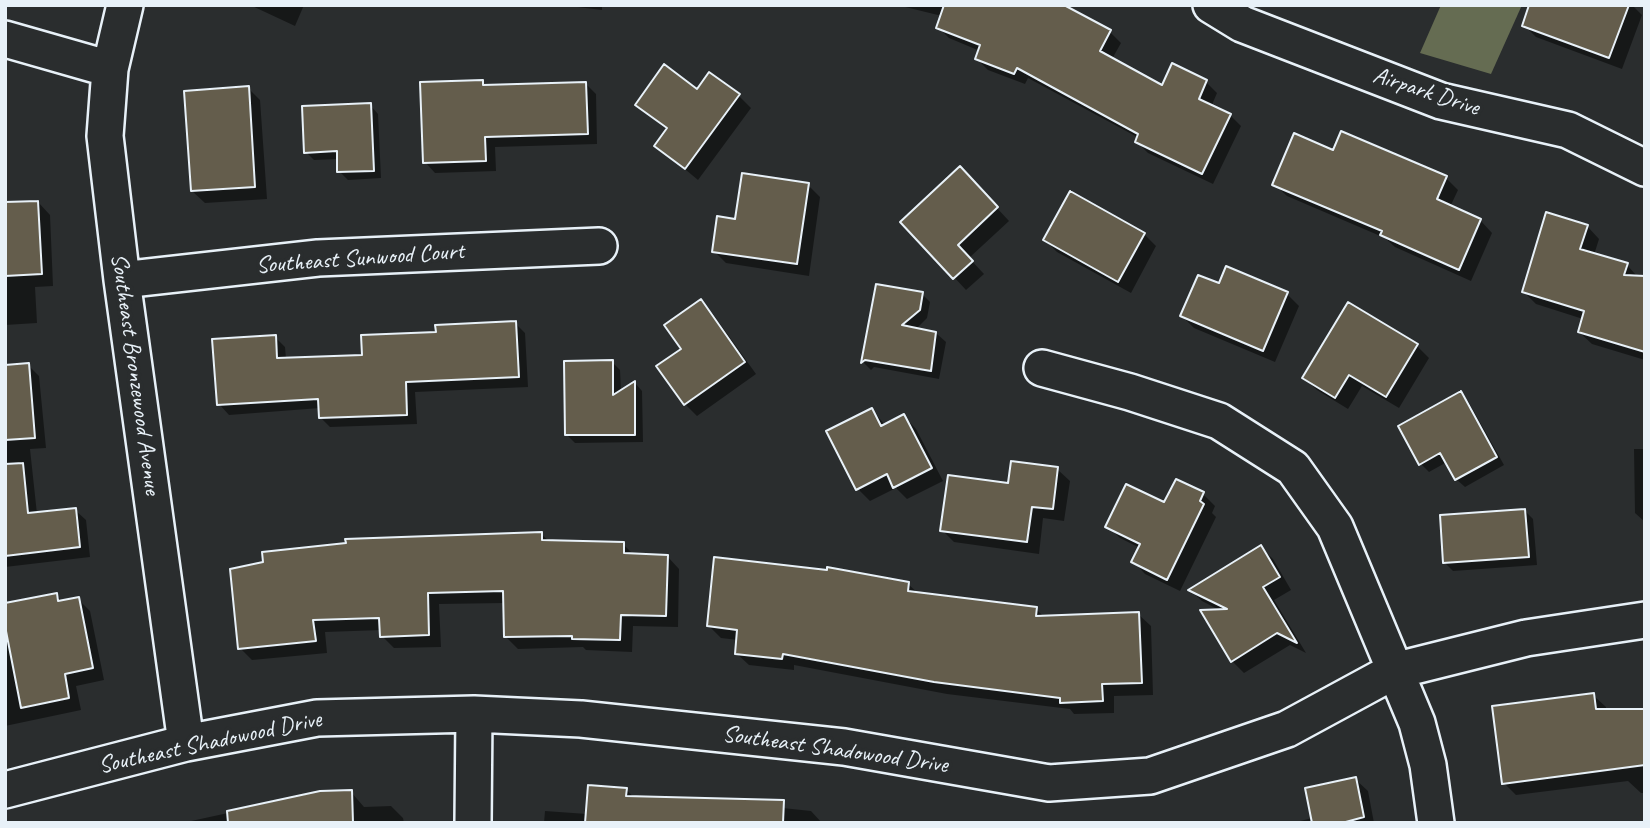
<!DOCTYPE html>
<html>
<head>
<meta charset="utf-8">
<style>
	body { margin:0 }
	#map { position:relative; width:1650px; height:828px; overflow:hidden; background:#2a2d2e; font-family:Caveat,sans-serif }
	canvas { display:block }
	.frame { position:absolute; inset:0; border:7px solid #e8f1f8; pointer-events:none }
</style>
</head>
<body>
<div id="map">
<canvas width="1650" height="828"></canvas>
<div class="frame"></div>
</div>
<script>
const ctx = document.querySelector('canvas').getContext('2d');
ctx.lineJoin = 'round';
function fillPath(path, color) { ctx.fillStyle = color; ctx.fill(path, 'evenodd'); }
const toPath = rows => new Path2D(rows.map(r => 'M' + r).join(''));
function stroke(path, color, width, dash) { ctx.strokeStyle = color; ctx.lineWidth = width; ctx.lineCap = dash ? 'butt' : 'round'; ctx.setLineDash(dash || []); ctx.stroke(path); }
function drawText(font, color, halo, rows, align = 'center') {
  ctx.font = font + ' Caveat,sans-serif'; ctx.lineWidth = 7; ctx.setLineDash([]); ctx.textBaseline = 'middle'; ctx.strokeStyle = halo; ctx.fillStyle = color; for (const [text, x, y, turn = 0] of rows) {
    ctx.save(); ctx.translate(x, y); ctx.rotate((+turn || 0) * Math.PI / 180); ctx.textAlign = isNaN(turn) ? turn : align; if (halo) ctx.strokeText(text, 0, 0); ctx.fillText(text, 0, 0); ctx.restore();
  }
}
const green = toPath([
	[1441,5,1522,5,1491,74,1420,53]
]);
const shadow = toPath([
	[250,5,304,5,295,26],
	[561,5,602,5,602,10],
	[897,5,1061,5,1110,32,1121,43,1112,59,1163,87,1173,66,1206,82,1217,93,1211,107,1230,115,1241,126,1213,184,1148,153,1137,142,1139,138,1028,78,1025,84,988,70,977,59,980,51,949,38,938,27,942,16],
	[1531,5,1632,5,1642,15,1622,69,1536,37,1524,25],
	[482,82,487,87,585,83,596,94,597,144,495,147,496,171,435,173,425,162],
	[248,88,260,100,267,199,205,203,192,191],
	[697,91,739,96,751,108,698,180,656,145,667,130,637,105],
	[370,105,378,114,381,178,348,180,339,171,339,159,314,160,306,152],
	[1446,178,1458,190,1450,207,1480,220,1492,233,1471,281,1395,247,1385,238,1287,196,1274,184],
	[972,181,1009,221,969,258,984,274,966,290,903,222],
	[808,185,820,197,809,276,726,263,714,251,736,221],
	[38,202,50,215,53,286,35,287,37,323,5,325,5,204],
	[1587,226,1599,239,1594,255,1627,265,1645,285,1645,360,1592,344,1579,332,1583,319,1536,304,1524,292],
	[1144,234,1156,246,1131,293,1057,252,1045,240],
	[877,286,922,294,930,302,927,318,915,330,937,334,946,342,939,379,874,367,871,370,863,362],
	[1220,286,1287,294,1299,306,1275,362,1194,328,1182,316],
	[700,302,713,314,756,374,697,416,685,404,683,349],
	[515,323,525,333,528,387,415,392,417,424,330,427,320,417,320,408,229,415,219,404,275,337,285,347,286,359,363,356,438,334],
	[1417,346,1429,358,1399,408,1362,386,1348,409,1317,390,1304,378],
	[612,362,620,370,621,392,635,383,642,391,643,442,575,443,567,435],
	[28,365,39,376,46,448,30,449,37,514,75,510,86,520,90,557,5,567,5,367],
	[1460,393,1468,401,1504,465,1465,487,1456,479,1447,462,1429,472,1421,464],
	[872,410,886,426,904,416,916,429,943,481,907,499,896,488,870,501,858,489],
	[1634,449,1645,449,1645,522,1635,513],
	[1057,469,1070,481,1064,521,1043,518,1039,554,954,542,942,530,1010,485],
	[1202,493,1215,506,1212,513,1216,517,1180,591,1145,574,1133,561,1140,548,1120,538,1108,526],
	[1525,511,1533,519,1537,565,1453,571,1445,563],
	[541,534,549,541,623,544,635,556,667,556,679,569,678,627,633,626,632,652,586,650,583,647,518,649,506,637,505,603,439,604,441,647,394,648,382,636,382,630,325,632,327,653,252,660,240,648,232,570],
	[1260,547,1273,559,1291,590,1274,600,1306,653,1290,645,1244,673,1232,661,1221,611,1202,601,1190,590],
	[908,584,919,594,1036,609,1044,617,1138,614,1151,626,1153,695,1114,696,1114,713,1074,714,1070,709,947,694,794,665,794,670,749,665,736,653,738,640,721,638,709,626],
	[56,595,63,602,78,599,90,611,104,680,76,686,81,710,5,726,5,635],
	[1593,695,1606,707,1606,711,1645,710,1645,793,1641,793,1628,781,1516,795,1504,783],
	[1355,779,1368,791,1374,823,1291,823,1313,818],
	[626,789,634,798,745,804,811,811,822,823,544,823,545,811,587,814],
	[351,792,364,807,391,806,403,818,404,823,182,823,320,793]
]);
const building = toPath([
	[944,5,1064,5,1111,30,1100,51,1162,85,1172,63,1207,80,1199,99,1231,114,1202,174,1135,142,1138,134,1017,68,1014,74,975,59,980,45,936,28,944,5],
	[1529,5,1629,5,1609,58,1522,26,1529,5],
	[664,64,697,89,709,72,740,94,685,169,654,146,667,128,635,105,664,64],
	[483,80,483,85,586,82,588,134,485,137,486,161,423,163,420,82,483,80],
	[249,86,255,187,191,191,184,91,249,86],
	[371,103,374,171,337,172,337,151,304,153,302,106,371,103],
	[1341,131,1447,176,1437,199,1481,219,1459,270,1380,235,1382,231,1272,185,1294,133,1333,150,1341,131],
	[960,166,998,207,958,245,973,261,953,279,900,222,960,166],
	[742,173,809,183,797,264,712,252,717,216,735,219,742,173],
	[1070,191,1145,233,1118,282,1043,240,1070,191],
	[38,201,42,274,5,276,5,202,38,201],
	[1546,212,1588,225,1580,249,1628,263,1624,275,1645,276,1645,352,1578,332,1584,311,1522,292,1546,212],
	[1226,266,1288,292,1263,351,1180,316,1198,275,1219,283,1226,266],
	[876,284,923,292,920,310,902,325,936,332,931,371,865,360,861,363,876,284],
	[701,299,745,362,684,405,656,366,681,349,664,325,701,299],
	[1348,302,1418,344,1386,397,1349,375,1335,398,1302,378,1348,302],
	[516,321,519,377,406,382,407,415,319,418,318,399,217,405,212,339,276,335,277,358,362,355,361,335,436,332,435,325,516,321],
	[613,360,613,395,635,381,635,435,565,435,564,361,613,360],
	[29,363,35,438,5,440,5,365,29,363],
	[1461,391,1497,457,1455,480,1440,453,1419,465,1398,426,1461,391],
	[872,408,881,426,904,414,932,468,893,488,887,474,856,490,826,431,872,408],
	[1011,461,1058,467,1053,509,1032,507,1027,542,940,531,948,475,1008,483,1011,461],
	[23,463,28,513,76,508,80,547,5,556,5,464,23,463],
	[1176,479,1204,492,1200,501,1204,504,1167,580,1131,562,1140,544,1105,527,1126,484,1164,502,1176,479],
	[1525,509,1529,557,1443,563,1440,515,1525,509],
	[542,532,542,540,624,542,624,553,668,555,666,616,621,615,620,640,572,639,572,636,504,637,503,591,428,593,429,635,380,637,379,618,313,620,316,641,238,649,230,569,263,562,262,552,346,543,345,539,542,532],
	[1261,545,1280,577,1263,587,1297,643,1277,633,1231,662,1200,610,1227,609,1188,590,1261,545],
	[714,557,827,570,827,567,909,582,908,591,1037,607,1036,616,1139,612,1142,683,1102,684,1103,701,1060,703,1060,698,934,682,783,654,782,659,735,654,737,630,707,626,714,557],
	[57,593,58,601,79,597,93,668,65,674,69,698,21,708,5,626,5,603,57,593],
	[1594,693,1596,709,1645,709,1645,765,1502,784,1492,706,1594,693],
	[1356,777,1364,817,1342,823,1312,823,1305,788,1356,777],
	[588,785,627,788,626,796,784,800,783,823,585,823,588,785],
	[352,790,353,823,228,823,227,811,320,791,352,790]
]);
const street = toPath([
	[125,5,110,69,105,136,122,280,186,743],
	[1211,5,1242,24,1441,101,1568,130,1645,168],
	[5,39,110,69],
	[122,280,318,258,599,246],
	[1042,368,1130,392,1219,421,1293,468,1335,527,1417,723,1428,765,1436,823],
	[5,790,186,743,317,718,474,714,581,719,844,747,1049,783,1150,776,1287,729,1394,671,1526,638,1645,620],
	[473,823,474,714]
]);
const streetNames = [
	["Airpark Drive",1426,92,18],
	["Southeast Sunwood Court",360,259,-4],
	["Southeast Bronzewood Avenue",135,374,82],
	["Southeast Shadowood Drive",210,743,-12],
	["Southeast Shadowood Drive",835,750,8]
];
fillPath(green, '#656c52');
fillPath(shadow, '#0007');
fillPath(building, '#645d4c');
stroke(building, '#e8f1f8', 2);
stroke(street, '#e8f1f8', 40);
stroke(street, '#2a2d2e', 35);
drawText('24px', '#e8f1f8', '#2a2d2e', streetNames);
</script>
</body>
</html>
